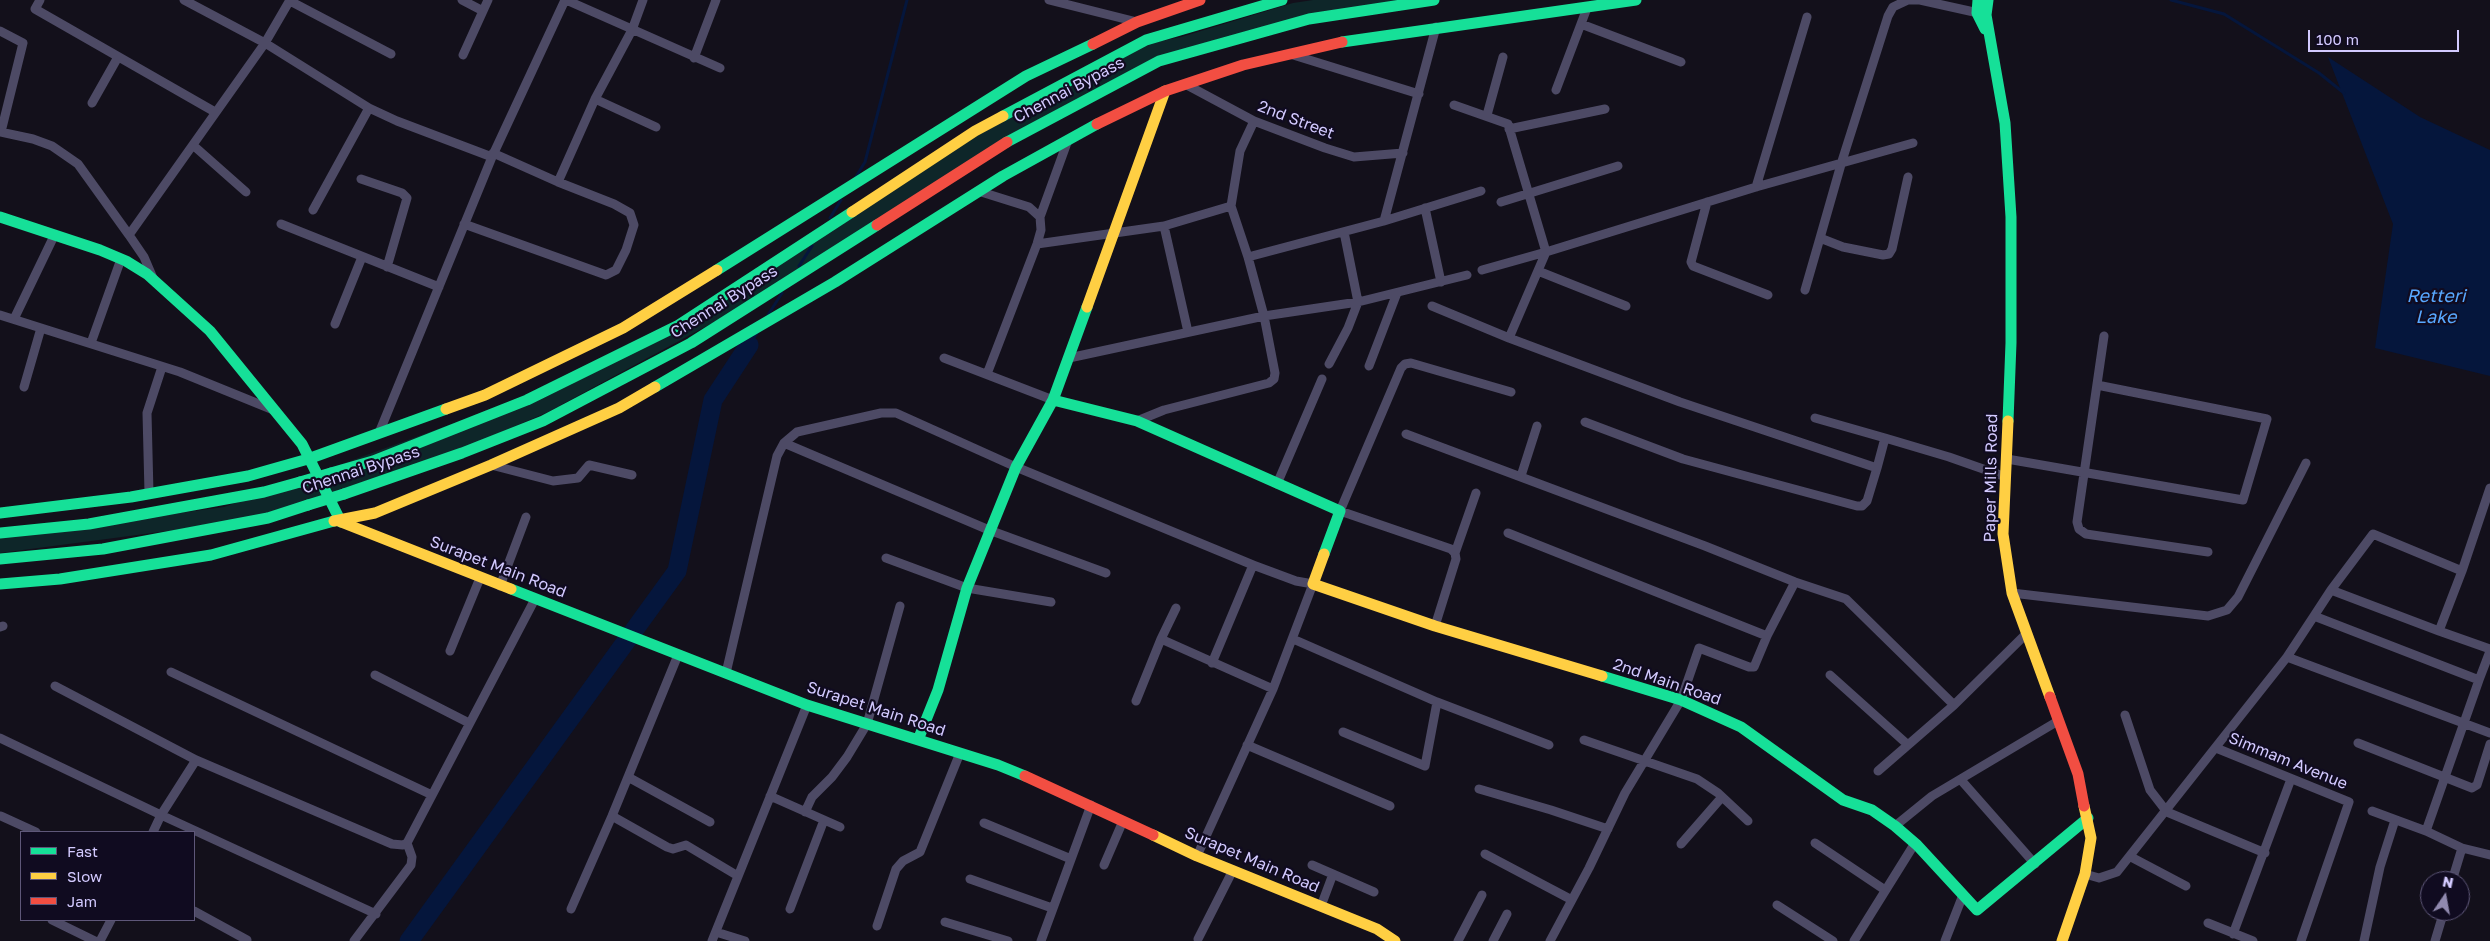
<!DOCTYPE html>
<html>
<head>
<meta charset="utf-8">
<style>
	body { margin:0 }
	#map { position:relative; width:2490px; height:941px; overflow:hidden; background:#13101b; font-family:"Golos Text",sans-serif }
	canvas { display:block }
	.legend { position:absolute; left:20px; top:831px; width:175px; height:90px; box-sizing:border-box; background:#100b20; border:1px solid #5e5779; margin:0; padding:6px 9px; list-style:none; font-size:15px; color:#d3caff }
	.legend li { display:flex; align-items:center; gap:10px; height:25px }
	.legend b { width:25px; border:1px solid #5e5779 }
	.north { position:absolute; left:2420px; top:871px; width:50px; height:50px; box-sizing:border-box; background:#100b20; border:1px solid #5e5779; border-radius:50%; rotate:12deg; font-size:14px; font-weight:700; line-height:20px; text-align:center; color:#d3caff }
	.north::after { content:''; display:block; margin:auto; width:18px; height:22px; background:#9089af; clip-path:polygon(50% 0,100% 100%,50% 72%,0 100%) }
	.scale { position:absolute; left:2308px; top:30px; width:151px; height:22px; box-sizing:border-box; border:2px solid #d3caff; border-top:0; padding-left:6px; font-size:15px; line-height:18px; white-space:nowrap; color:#d3caff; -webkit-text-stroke:4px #100b20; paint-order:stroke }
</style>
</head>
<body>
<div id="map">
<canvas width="2490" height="941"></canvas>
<ul class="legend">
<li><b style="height:6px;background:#16e098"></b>Fast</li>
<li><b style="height:6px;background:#ffcf43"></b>Slow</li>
<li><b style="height:6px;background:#f24e42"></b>Jam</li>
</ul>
<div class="north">N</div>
<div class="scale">100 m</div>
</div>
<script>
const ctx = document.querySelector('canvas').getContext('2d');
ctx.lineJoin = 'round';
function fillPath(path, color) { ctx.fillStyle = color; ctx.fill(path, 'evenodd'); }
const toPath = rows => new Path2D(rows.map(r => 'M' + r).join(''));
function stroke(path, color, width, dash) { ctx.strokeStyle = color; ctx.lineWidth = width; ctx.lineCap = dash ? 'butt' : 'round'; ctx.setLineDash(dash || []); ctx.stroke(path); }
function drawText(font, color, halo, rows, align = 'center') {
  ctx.font = font + ' "Golos Text",sans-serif'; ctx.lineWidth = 4.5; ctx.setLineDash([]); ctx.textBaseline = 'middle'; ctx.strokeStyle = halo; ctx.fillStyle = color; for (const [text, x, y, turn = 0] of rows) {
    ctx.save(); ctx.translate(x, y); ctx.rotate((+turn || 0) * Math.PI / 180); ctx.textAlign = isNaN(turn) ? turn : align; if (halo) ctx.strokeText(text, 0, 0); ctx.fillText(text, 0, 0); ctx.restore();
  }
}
const green = toPath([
	[1313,0,1409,0,1160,56,716,321,548,412,446,456,266,514,175,530,0,553,0,537,224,507,597,371,980,134,1145,44,1181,37,1293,3]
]);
const water = toPath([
	[2328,57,2420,117,2490,150,2490,376,2375,348,2393,224]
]);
const stream = toPath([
	[2171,0,2224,14,2319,73,2344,93],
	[854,180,865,162,907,0],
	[830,218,841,200],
	[799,266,812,246],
	[768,315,782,293],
	[749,345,757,333]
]);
const river = toPath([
	[409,941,677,571,713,400,749,345]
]);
const street = toPath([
	[40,0,35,9,215,112],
	[184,0,265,43,369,108,397,121,492,157,565,0],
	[462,0,483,11],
	[566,0,720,68],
	[1049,0,1137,22],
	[290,1,391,54],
	[1581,24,1681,62],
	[0,31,23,43,1,132],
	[1290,54,1419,94],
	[463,55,488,0],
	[694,58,716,0],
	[1185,84,1254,121,1325,148,1354,157,1403,153],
	[1556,90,1587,8],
	[595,99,656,127],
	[92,103,118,57],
	[1454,105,1508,124,1546,252,1482,270],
	[1487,115,1503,57],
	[1254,121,1240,151,1231,206,1248,257,1384,221,1436,27],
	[1509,129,1605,109],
	[0,132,33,139,52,146,78,164,129,235,265,43,290,0],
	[194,146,246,192],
	[493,153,558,182,595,99,632,30,643,0],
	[1908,177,1892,249,1889,254,1883,255,1843,247,1820,238,1842,161,1888,16,1893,7,1908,0,1920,0,1983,14],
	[361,179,402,193,407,198,387,267],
	[1756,187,1807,17],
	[978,191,1029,207,1040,217,1041,230,1037,244,987,374],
	[1501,202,1618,166],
	[1707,202,1691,262,1693,266,1768,295],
	[1425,208,1441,282],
	[313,210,369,108],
	[1040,217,1068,140],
	[1384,221,1481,191],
	[281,224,439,287],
	[464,224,606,275,616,270,626,250,634,225,630,213,614,204,558,182],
	[1164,226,1188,332],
	[129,235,144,257,153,278],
	[1037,244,1164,226,1231,206],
	[1248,257,1264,316,1358,302,1467,275],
	[1538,271,1626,306],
	[1805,290,1820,238],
	[1432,306,1509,338],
	[0,315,180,372,276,411],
	[14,319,54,236],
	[335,324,362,257],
	[2104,336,2077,522,2079,529,2086,534,2208,552],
	[91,343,121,259],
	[944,358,1053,400],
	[1069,358,1264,316,1275,373,1274,379,1269,383,1164,410,1137,421],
	[1329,364,1348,328,1358,302,1344,232],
	[1369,366,1397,293],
	[24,387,41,328],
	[1815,418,1885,438,1877,468,1680,402,1509,338,1546,252,1756,187,1913,143],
	[1585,422,1683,459,1857,506,1862,506,1867,501,1877,468],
	[379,433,492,157],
	[1406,434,1705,546,1795,582,1846,599,1954,705],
	[1885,438,1949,457,2006,477],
	[784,443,989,530,1106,573],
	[2007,459,2243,500,2267,419,2097,385],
	[491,465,553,481,578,478,589,465,632,475],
	[1521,476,1537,426],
	[1277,484,1322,379],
	[149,493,147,413,162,367],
	[1508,533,1767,636,1795,582],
	[1455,553,1476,493],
	[886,558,967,588,1051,602],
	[2462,571,2490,488],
	[500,586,526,517],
	[2331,590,2373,534,2462,571,2439,631,2331,590,2314,616,2479,680,2490,651],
	[2012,593,2208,616,2227,610,2238,597,2306,463],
	[1176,608,1161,639,1273,689],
	[2314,616,2287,657,2490,733],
	[1435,626,1456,559,1455,553,1451,549,1340,511,1401,368,1405,364,1411,363,1511,392],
	[0,627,3,626],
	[2439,631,2490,649],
	[1293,639,1437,702,1549,745],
	[450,651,480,578],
	[1212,663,1253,565],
	[171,672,432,795],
	[726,673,777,456,784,443,797,432,881,413,896,413,1016,467,1253,565,1296,581,1313,584,1273,689,1197,856],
	[375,675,469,723],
	[1830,675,1907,744],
	[55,686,196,760,392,844,403,845,407,843,535,599],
	[1136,701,1161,639],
	[2125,715,2150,790,2167,812,2265,853],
	[1343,732,1425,766,1437,702],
	[0,738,161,815,376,914],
	[1584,740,1697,779,1718,793,1748,821],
	[2358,743,2472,788,2477,785,2490,744],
	[1247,745,1390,806],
	[2216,748,2349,802,2301,941],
	[1878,771,1954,705,2027,633],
	[628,777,710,822],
	[1961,780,2035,864],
	[1479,789,1551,810,1608,829],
	[770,796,840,827],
	[2372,811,2426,831,2479,680],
	[805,812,812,797,832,777,847,757,867,724,900,606],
	[1,816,36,832],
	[612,816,667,847,673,849,686,845,738,876],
	[984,823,1071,859],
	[1895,826,1932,796,2058,721],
	[2426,831,2462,848,2452,881],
	[153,832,161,815,196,760],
	[1815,843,1885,890],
	[1681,844,1722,797],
	[2462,848,2490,855],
	[1485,854,1572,900],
	[2131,857,2186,886],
	[1104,865,1123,821],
	[1312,865,1374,892],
	[2085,874,2099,878,2117,872,2287,657],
	[970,879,1052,908],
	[1777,905,1833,941],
	[1321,906,1333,874],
	[571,909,612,816,678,655],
	[790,909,824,820],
	[194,911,247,940],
	[52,920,95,941],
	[945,922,1008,941],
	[2208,923,2253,941],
	[877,926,896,869,903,861,920,852,960,753],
	[716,932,745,941],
	[2233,934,2291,779],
	[1198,939,1233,870],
	[100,941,111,920],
	[354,941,411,865,412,857,407,843],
	[712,941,807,705],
	[1041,941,1091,805],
	[1458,941,1482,895],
	[1493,941,1507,914],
	[1550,941,1589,868,1625,793,1681,700,1699,648,1749,667,1754,667,1767,636],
	[1854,941,1915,843],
	[1945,941,1963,895],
	[2364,941,2380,867,2395,820],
	[2435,941,2444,911]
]);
const fast = toPath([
	[1978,0,1977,13,1985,29],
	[1988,0,1986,15,2005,123,2011,217,2011,343,2008,421],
	[1342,42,1636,0],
	[1003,116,1146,40,1282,0],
	[1007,142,1159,61,1309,19,1434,0],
	[0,217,100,250,126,261,147,274,210,331,302,444,341,522],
	[717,270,1026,76,1093,44],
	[655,387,835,282,1003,176,1097,124],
	[1053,400,1137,421,1340,511,1324,554],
	[331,473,373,461,527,400,677,326,852,212],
	[344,494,462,453,543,421,691,343,877,225],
	[0,513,131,497,248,476,308,459,446,409],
	[0,533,89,524,264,492,300,482],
	[0,559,103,549,268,518,308,505],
	[0,584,60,579,211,555,334,521],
	[511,589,807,705,998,765,1025,776],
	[1602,676,1681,700,1741,727,1843,800,1872,810,1895,826,1917,845,1977,910,2088,818],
	[918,740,938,690,967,588,1016,467,1053,400,1087,307]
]);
const slow = toPath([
	[852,212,975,131,1003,116],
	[1087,307,1165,91],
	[446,409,485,395,623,328,717,270],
	[2008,421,2003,534,2012,593,2050,697],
	[334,521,375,513,491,465,619,408,655,387],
	[341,522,511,589],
	[1324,554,1313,584,1435,626,1602,676],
	[1153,835,1197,856,1377,929,1395,941],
	[2062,941,2085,874,2091,838,2084,806]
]);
const jam = toPath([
	[1093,44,1137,22,1200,0],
	[1097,124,1165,91,1243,65,1342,42],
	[877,225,1007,142],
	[2050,697,2078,774,2084,806],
	[1025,776,1153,835]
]);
const fastBridge = toPath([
	[300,482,331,473],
	[308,505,344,494]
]);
const streetNames = [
	["Chennai Bypass",1069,90,-28],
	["2nd Street",1296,120,21],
	["Chennai Bypass",724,302,-32],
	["Chennai Bypass",361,470,-18],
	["Paper Mills Road",1991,478,-89],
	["Surapet Main Road",498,567,21],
	["2nd Main Road",1667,682,19],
	["Surapet Main Road",876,709,18],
	["Simmam Avenue",2288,761,22],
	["Surapet Main Road",1252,860,23]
];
const waterNames = [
	["Retteri",2436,296],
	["Lake",2436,317]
];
fillPath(green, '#0e2629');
fillPath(water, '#05163c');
stroke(stream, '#05163c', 3);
stroke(river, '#05163c', 19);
stroke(street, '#4d4a65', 9);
stroke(fast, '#16e098', 11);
stroke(slow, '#ffcf43', 11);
stroke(jam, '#f24e42', 11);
stroke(fastBridge, '#16e098', 11);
drawText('16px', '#d3caff', '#100b20', streetNames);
drawText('italic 18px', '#58a8ff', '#100b20', waterNames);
</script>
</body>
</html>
